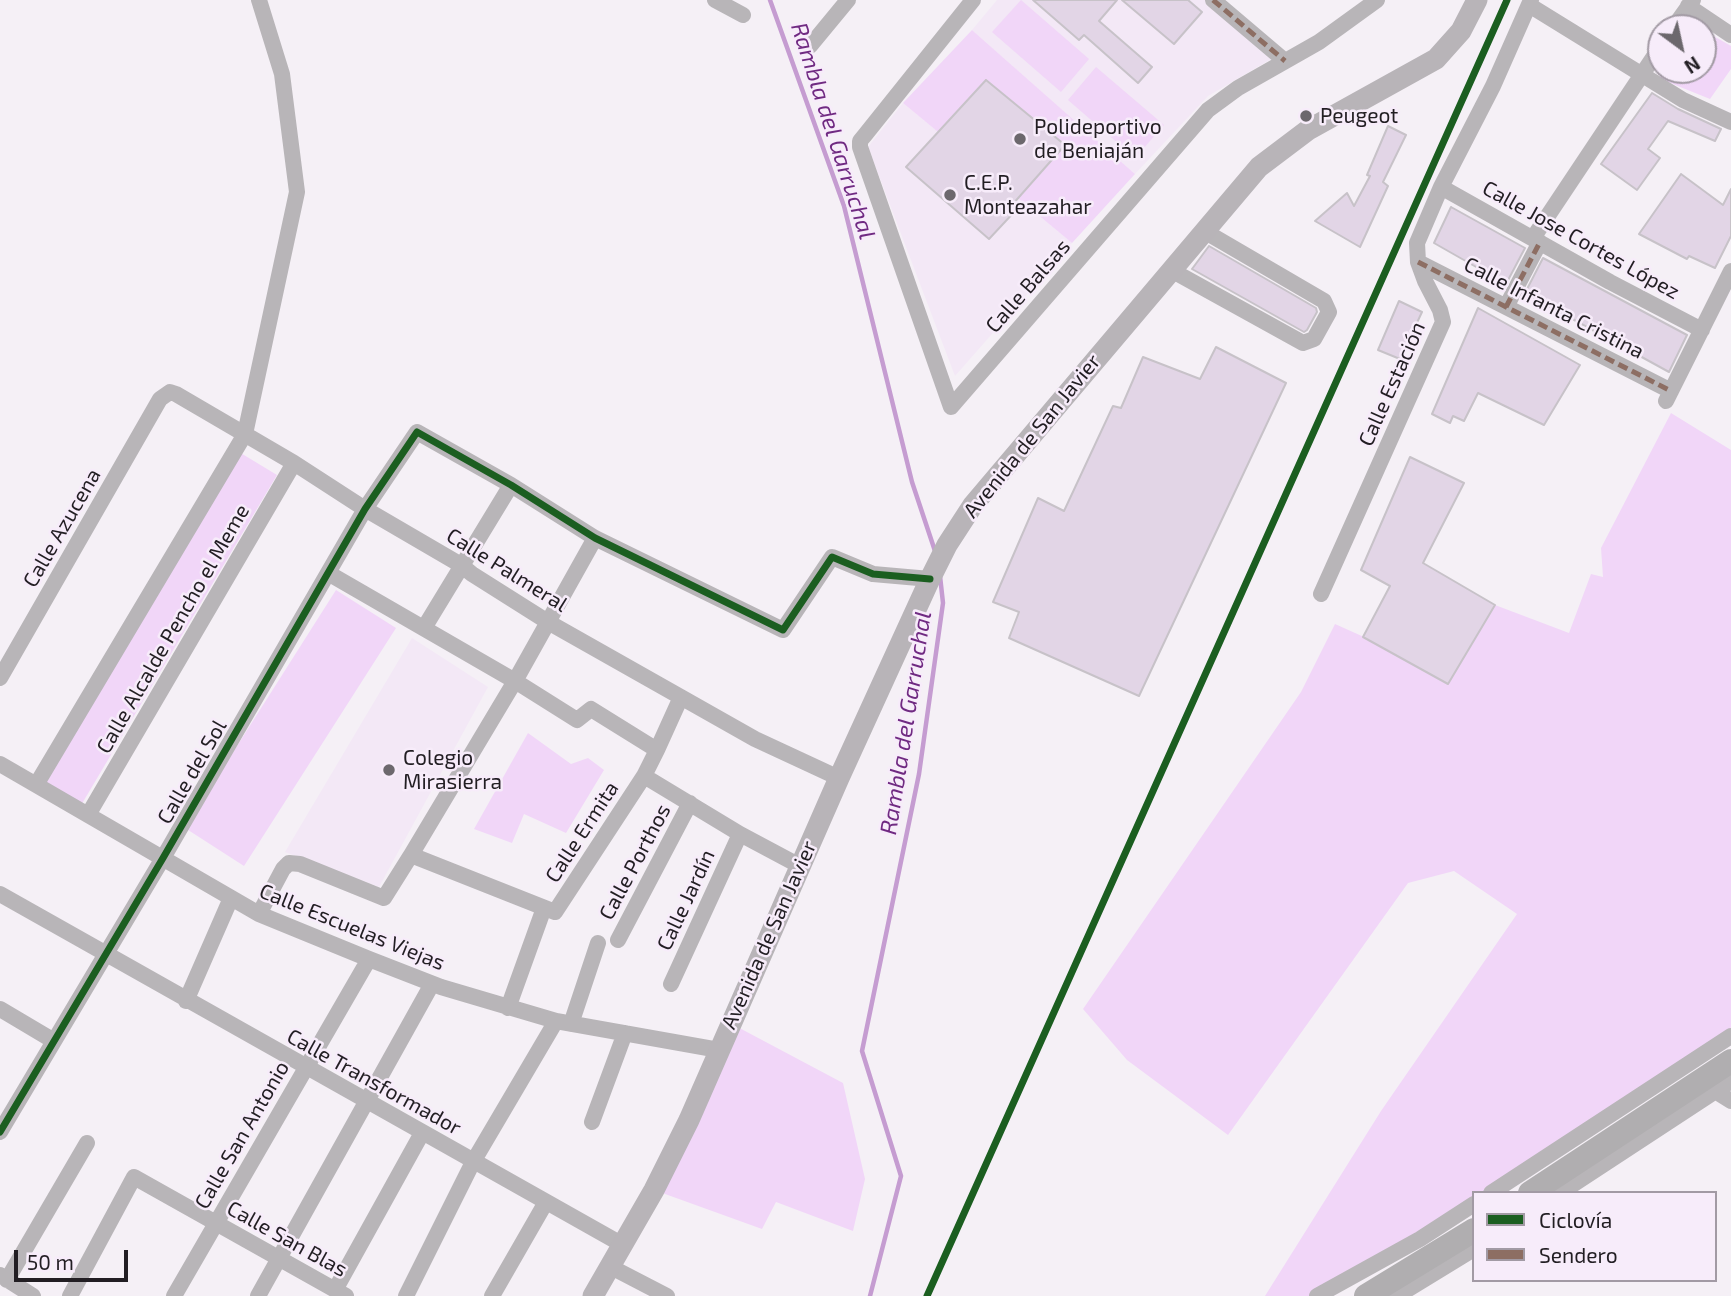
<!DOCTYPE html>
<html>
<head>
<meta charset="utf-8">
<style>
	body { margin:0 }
	#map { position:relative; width:1731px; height:1296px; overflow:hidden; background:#f5f0f6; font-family:"Exo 2",sans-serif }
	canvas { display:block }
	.legend { position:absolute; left:1472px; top:1191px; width:245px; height:91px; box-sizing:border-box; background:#f7ecfa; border:2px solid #a29aa4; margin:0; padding:9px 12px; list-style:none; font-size:21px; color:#221e23 }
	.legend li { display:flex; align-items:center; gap:14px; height:35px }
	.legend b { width:35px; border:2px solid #a29aa4 }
	.north { position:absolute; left:1647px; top:14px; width:70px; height:70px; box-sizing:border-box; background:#f7ecfa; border:2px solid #a29aa4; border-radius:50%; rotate:147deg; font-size:19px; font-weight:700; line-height:28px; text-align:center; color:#221e23 }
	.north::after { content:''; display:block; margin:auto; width:24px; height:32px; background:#6c686d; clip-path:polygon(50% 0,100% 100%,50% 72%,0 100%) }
	.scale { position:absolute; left:14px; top:1250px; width:114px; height:32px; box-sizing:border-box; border:4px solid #221e23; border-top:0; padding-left:9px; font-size:21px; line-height:24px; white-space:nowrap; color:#221e23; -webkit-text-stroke:5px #f7ecfa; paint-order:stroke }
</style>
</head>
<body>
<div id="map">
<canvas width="1731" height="1296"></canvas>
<ul class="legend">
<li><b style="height:9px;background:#1b5e20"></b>Ciclovía</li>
<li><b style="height:9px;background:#8d6e63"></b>Sendero</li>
</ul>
<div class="north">N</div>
<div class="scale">50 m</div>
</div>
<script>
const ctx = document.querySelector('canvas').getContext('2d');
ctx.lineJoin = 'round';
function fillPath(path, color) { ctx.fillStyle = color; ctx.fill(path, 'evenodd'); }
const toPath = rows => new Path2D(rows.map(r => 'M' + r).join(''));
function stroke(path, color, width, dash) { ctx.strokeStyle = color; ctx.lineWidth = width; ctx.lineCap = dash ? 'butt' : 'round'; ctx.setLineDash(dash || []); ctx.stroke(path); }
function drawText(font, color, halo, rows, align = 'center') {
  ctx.font = font + ' "Exo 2",sans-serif'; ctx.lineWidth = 5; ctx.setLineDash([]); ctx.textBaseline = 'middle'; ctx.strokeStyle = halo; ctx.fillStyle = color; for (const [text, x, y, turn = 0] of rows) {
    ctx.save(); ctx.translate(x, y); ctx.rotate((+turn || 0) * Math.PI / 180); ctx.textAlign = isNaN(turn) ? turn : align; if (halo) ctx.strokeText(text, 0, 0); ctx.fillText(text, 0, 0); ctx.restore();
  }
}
const built = toPath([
	[997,0,1206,0,1273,58,1208,96,1135,174,972,30],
	[903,103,1072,243,955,376,868,147],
	[412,638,488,687,379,887,285,852]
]);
const green = toPath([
	[1021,0,1089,59,1061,92,992,32],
	[972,30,1135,174,1072,243,903,103],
	[1703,30,1731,46,1731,69,1710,99,1658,78,1665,70,1703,70],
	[1096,67,1164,125,1135,158,1068,100],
	[1671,413,1731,450,1731,1036,1491,1193,1474,1193,1474,1204,1420,1239,1309,1296,1265,1296,1381,1111,1517,914,1454,871,1408,883,1228,1135,1127,1060,1083,1009,1301,692,1335,624,1364,637,1448,684,1495,605,1569,633,1591,574,1603,577,1601,548],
	[239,452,277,475,80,807,42,784],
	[336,590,396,628,244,866,185,828],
	[528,733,571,764,588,758,604,770,566,833,524,814,512,843,474,829],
	[730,1023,843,1083,865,1179,853,1231,776,1202,762,1229,654,1190]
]);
const stream = toPath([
	[770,0,844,206,912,482,936,554],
	[870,1296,901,1176,862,1051,919,774,943,603,940,576]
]);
const building = toPath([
	[1033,0,1117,0,1099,21,1152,67,1138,83,1084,35,1079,40,1033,0],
	[1122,0,1188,0,1202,12,1174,44,1122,0],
	[986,80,1065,145,1012,205,1017,209,989,239,906,167,986,80],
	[1652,93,1678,109,1721,129,1715,141,1668,121,1648,149,1660,158,1637,190,1601,164,1652,93],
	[1388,126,1406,135,1383,182,1388,186,1360,247,1315,221,1347,193,1354,206,1370,176,1367,175,1388,126],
	[1681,174,1723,205,1731,189,1731,236,1715,268,1689,256,1687,259,1639,234,1681,174],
	[1451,207,1525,248,1506,284,1434,243,1451,207],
	[1209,246,1316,308,1317,312,1307,330,1304,332,1192,269,1209,246],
	[1543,258,1687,335,1669,372,1525,293,1543,258],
	[1399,301,1422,312,1400,359,1378,350,1399,301],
	[1478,308,1580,365,1544,425,1478,393,1464,421,1453,416,1450,423,1432,414,1478,308],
	[1216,347,1286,383,1139,696,1009,638,1019,612,993,602,1038,498,1064,511,1113,406,1121,408,1143,357,1200,379,1216,347],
	[1410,457,1464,483,1423,563,1495,605,1448,684,1363,637,1390,586,1361,570,1410,457]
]);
const street = toPath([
	[715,0,743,15],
	[973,0,865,135,860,141,860,147,951,407,1208,110,1238,88,1319,42,1377,0],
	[1213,0,1285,61],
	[1529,5,1683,100,1731,122],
	[1688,6,1731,35],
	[1673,28,1693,0],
	[810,46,848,0],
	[1441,187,1610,282,1702,330],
	[1533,238,1661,46],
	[1418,262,1671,391],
	[1171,270,1303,343,1314,339,1329,312,1324,301,1204,231],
	[1506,307,1540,242],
	[1666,401,1731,271],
	[595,538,515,681,577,720,591,709,657,750,644,776,740,834,800,866],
	[328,573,515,681,411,855],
	[1321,594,1443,322,1440,310,1425,281,1418,262,1417,243,1441,187,1493,86,1531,0],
	[424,628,511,485],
	[0,678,160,399,170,392,176,394,294,463,365,509,461,565,472,574,548,622,755,739,839,778],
	[657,750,681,697],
	[0,764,259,914,369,959,441,987,556,1021,719,1050],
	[36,785,245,434,297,192,282,74,259,0],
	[88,815,294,463],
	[0,894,623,1245],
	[259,914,283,869,289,863,300,864,384,898,411,855,555,912,644,776],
	[618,940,690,803],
	[671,984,740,834],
	[186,1001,231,898],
	[508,1008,544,908],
	[0,1009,54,1041],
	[571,1024,598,943],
	[1715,1091,1731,1101],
	[592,1122,625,1033],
	[0,1132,163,858,365,509,417,432,511,485,595,538,783,630,832,557,873,574,930,579],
	[1491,1193,1731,1036],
	[1560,1193,1731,1081],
	[611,1267,667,1296],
	[0,1275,33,1296],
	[7,1280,87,1143],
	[335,1290,422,1133],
	[70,1296,134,1177,346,1296],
	[174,1296,369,959],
	[258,1296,432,984],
	[406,1296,473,1162,556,1021],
	[492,1296,546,1202],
	[1317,1296,1420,1239,1474,1204],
	[1397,1296,1474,1249]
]);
const secondary = toPath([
	[593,1296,654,1190,689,1120,839,778,930,579,947,545,973,505,1259,167,1308,130,1436,59,1461,31,1477,0]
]);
const primary = toPath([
	[1530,1193,1731,1061],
	[1366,1296,1474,1230]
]);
const quiet = toPath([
	[1213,0,1285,61],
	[1418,262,1671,391],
	[1506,307,1540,242]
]);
const cycleway = toPath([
	[0,1132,163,858,365,509,417,432,511,485,595,538,783,630,832,557,873,574,930,579],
	[927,1296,1507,0]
]);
const markers = [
	[1306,116,7,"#6c686d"],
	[1020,139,7,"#6c686d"],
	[950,195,7,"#6c686d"],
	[389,770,7,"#6c686d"]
];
const poiNames = [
	["Peugeot",1320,116],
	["Polideportivo",1034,127],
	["de Beniaján",1034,151],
	["C.E.P.",964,183],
	["Monteazahar",964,207],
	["Colegio",403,758],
	["Mirasierra",403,782]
];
const streetNames = [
	["Calle Jose Cortes López",1581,240,29],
	["Calle Balsas",1028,286,-49],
	["Calle Infanta Cristina",1554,308,27],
	["Calle Estación",1392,384,-66],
	["Avenida de San Javier",1032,436,-51],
	["Calle Azucena",62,528,-60],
	["Calle Palmeral",507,570,32],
	["Calle Alcalde Pencho el Meme",173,629,-60],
	["Calle del Sol",192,772,-60],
	["Calle Ermita",582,832,-57],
	["Calle Porthos",635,862,-62],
	["Calle Jardín",686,900,-65],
	["Calle Escuelas Viejas",352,927,22],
	["Avenida de San Javier",769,935,-66],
	["Calle Transformador",374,1082,29],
	["Calle San Antonio",242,1135,-60],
	["Calle San Blas",287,1239,29]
];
const waterNames = [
	["Rambla del Garruchal",833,131,72],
	["Rambla del Garruchal",906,723,-81]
];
fillPath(built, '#f3e8f6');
fillPath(green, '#f1d6f8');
stroke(stream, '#c59cd1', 4.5);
fillPath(building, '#e2d5e6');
stroke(building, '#c7c2c8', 2);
stroke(street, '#b8b5b8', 16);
stroke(secondary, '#b8b4b8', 21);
stroke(primary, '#b0aeb0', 24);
stroke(quiet, '#8d6e63', 5, [10, 5]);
stroke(cycleway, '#1b5e20', 7);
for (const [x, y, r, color] of markers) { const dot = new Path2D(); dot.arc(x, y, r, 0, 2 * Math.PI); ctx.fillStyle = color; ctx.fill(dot); stroke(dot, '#f7ecfa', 2.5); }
drawText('21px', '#221e23', '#f7ecfa', poiNames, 'left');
drawText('21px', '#221e23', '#f7ecfa', streetNames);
drawText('italic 23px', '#702a82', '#f7ecfa', waterNames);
</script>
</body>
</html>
